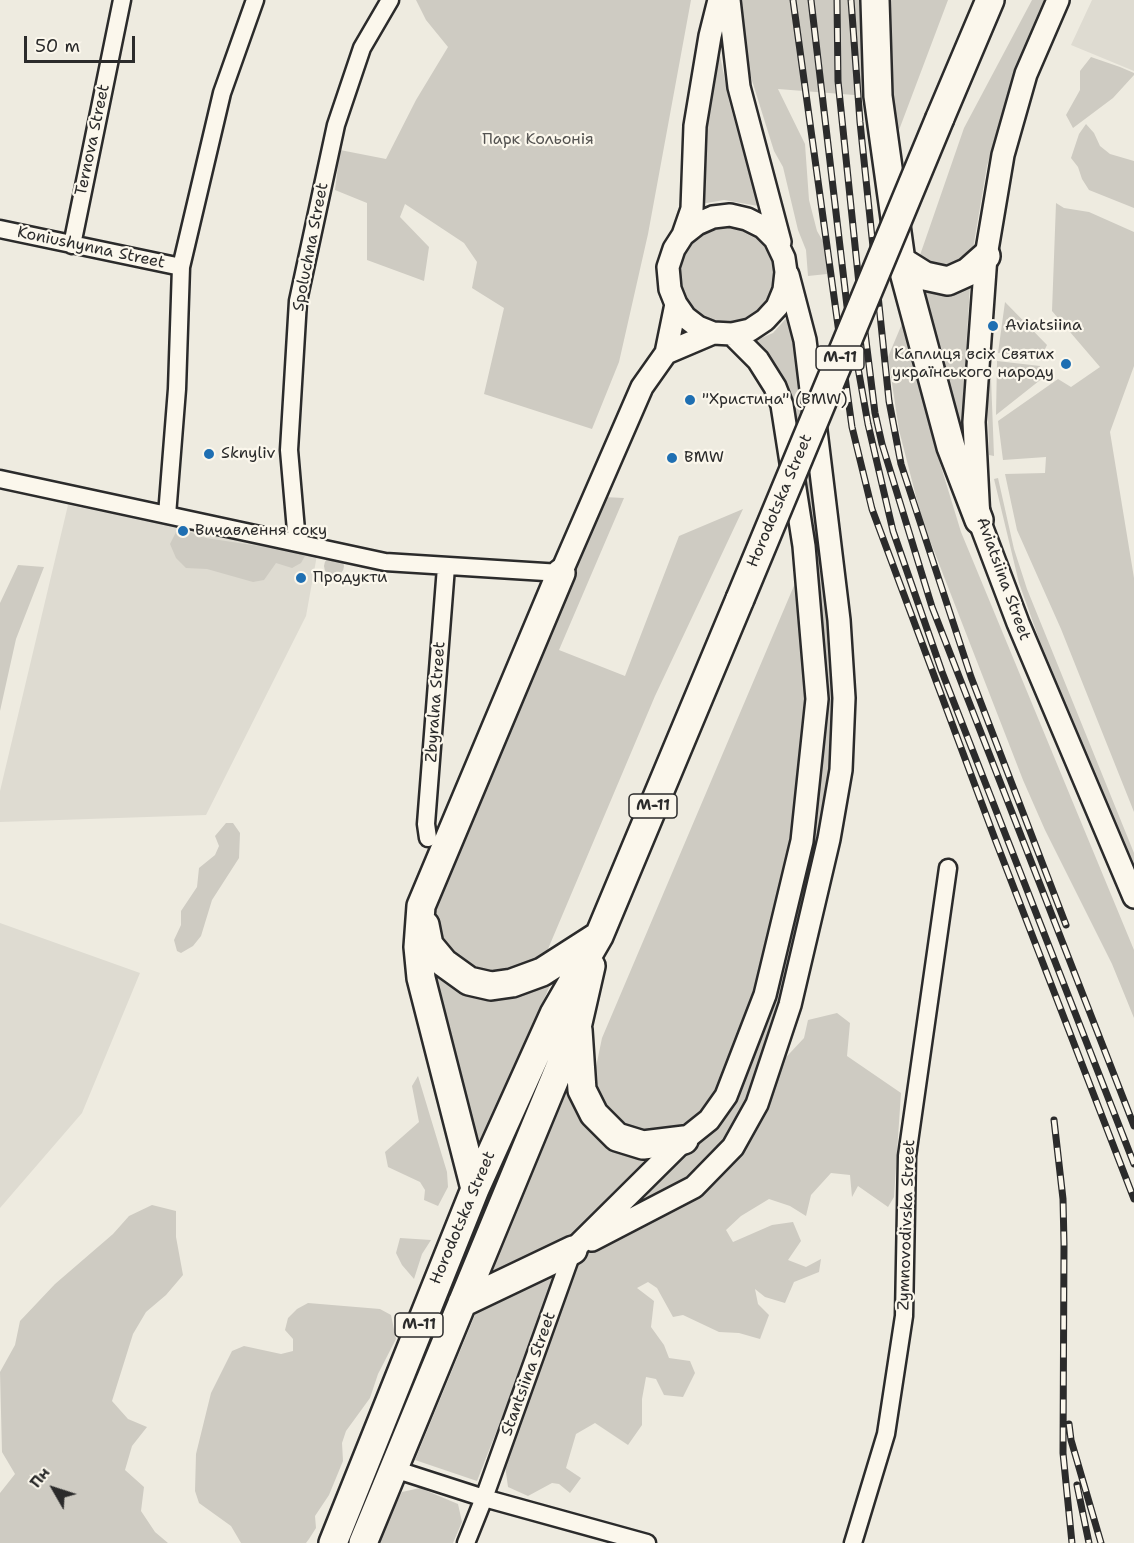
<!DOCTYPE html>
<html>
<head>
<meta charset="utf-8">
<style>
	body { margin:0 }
	#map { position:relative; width:1134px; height:1543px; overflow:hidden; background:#eeebe0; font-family:"Shantell Sans",sans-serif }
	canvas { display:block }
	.north { position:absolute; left:24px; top:1459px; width:60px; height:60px; -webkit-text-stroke:4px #fbf7ec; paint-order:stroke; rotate:309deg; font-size:16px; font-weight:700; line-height:24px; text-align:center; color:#2b2b2b }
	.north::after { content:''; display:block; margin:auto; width:21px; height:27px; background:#2b2b2b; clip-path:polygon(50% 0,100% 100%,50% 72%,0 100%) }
	.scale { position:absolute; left:24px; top:36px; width:111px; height:27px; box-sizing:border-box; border:3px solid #2b2b2b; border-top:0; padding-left:8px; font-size:18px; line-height:21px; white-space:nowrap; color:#2b2b2b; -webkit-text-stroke:4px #fbf7ec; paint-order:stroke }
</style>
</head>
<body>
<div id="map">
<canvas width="1134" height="1543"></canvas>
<div class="north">Пн</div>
<div class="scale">50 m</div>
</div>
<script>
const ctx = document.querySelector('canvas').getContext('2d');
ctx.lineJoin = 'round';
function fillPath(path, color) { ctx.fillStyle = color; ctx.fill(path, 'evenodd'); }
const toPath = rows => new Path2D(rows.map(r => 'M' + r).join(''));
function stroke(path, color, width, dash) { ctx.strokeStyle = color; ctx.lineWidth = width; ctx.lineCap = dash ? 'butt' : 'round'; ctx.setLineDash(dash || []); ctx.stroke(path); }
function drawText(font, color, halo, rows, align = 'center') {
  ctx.font = font + ' "Shantell Sans",sans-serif'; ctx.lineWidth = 4.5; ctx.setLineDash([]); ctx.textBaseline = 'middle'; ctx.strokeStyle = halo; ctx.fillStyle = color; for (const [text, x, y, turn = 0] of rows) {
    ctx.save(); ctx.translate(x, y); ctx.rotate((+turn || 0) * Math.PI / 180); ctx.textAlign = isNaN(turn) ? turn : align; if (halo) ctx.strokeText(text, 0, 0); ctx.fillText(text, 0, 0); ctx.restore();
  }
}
const built = toPath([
	[1092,0,1134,0,1134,71,1071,45],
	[68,505,317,555,306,616,206,815,0,822,0,791],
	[0,923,140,973,82,1113,0,1208]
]);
const green = toPath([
	[416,0,691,0,648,234,619,362,592,429,484,394,504,308,472,288,477,262,464,243,405,204,400,217,429,247,424,281,367,260,367,203,335,190,340,150,386,159,416,100,448,47,426,20],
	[741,0,864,0,867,96,778,89,805,144,809,200,817,231,828,250,827,274,808,276,806,250,798,230,783,167,774,151,740,42],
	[887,0,948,0,896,138,886,51],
	[1032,0,1045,0,1013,75,987,166,973,249,966,259,944,270,919,258,964,128],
	[717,40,729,101,758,206,724,200,701,204,698,152],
	[1091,57,1120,67,1134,73,1134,75,1113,98,1073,128,1066,115,1080,90,1080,71],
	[1086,124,1094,133,1100,146,1110,154,1134,161,1134,208,1089,190,1082,179,1078,167,1071,158,1079,134],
	[1056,203,1064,208,1089,212,1134,232,1134,366,1110,432,1134,578,1134,812,1061,629,1017,530,1005,474,1045,473,1046,457,1003,460,998,421,1058,379,1071,387,1100,367,1052,311],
	'677 275a50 50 0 1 1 100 0a50 50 0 1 1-100 0Z',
	[952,286,970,286,963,399,964,463,918,289,932,292],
	[1005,302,1047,345,1041,357,998,353],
	[789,315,819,526,834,698,830,770,819,841,761,1084,804,1038,808,1020,837,1013,850,1023,847,1056,901,1093,894,1197,888,1207,858,1186,852,1197,850,1175,831,1173,811,1195,806,1216,790,1206,769,1199,741,1216,726,1230,733,1242,772,1225,793,1222,801,1241,788,1260,806,1267,821,1259,819,1272,794,1282,785,1303,765,1297,755,1289,758,1304,769,1315,760,1339,739,1333,719,1332,683,1315,673,1317,657,1288,648,1282,637,1288,654,1301,651,1327,664,1345,669,1358,690,1361,695,1373,683,1397,664,1395,656,1379,646,1377,642,1399,642,1425,628,1445,595,1423,576,1434,566,1468,581,1478,570,1493,559,1484,552,1483,528,1496,508,1487,505,1465,508,1440,568,1274,584,1250,720,1120,810,840,820,770,825,699,810,529,787,388,765,355,752,342,773,333],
	[904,319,932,437,961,532,1134,950,1134,1018,1112,964,1045,830,1023,780,922,520,899,430,888,357],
	[997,361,1040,366,1044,377,996,415],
	[987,378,991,378,994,456,989,455],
	[998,478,1014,549,1027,589,1134,853,1134,874,1055,684,1019,583,994,479],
	[604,497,624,498,559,650,625,676,679,536,743,509,655,696,548,949,537,964,517,972,475,974,450,958,434,929,432,913],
	[178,528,206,538,292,551,305,556,301,563,292,568,276,563,264,580,253,582,207,569,186,568,176,558,170,544],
	'324 566a10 10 0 1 1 20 0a10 10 0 1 1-20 0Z',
	[18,565,44,567,16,639,0,711,0,603],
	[796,581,806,699,788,861,749,1015,711,1105,695,1122,658,1136,627,1132,591,1091,602,1038],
	[226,823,233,823,240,833,239,858,212,900,201,936,193,946,181,953,177,951,174,940,181,925,181,911,197,887,199,868,215,855,219,846,215,836],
	[427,958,447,979,552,980,479,1158],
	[567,1074,585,1120,657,1153,575,1239,473,1287],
	[418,1076,447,1172,448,1187,438,1206,424,1200,425,1190,420,1182,388,1167,385,1152,419,1122,412,1086],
	[152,1205,176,1211,176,1237,183,1275,166,1295,146,1312,133,1334,112,1401,128,1419,147,1427,132,1446,125,1470,144,1487,141,1511,155,1532,168,1543,0,1543,0,1493,15,1474,2,1452,0,1372,15,1345,20,1321,55,1284,113,1234,129,1216],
	[400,1238,431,1240,422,1254,414,1279,402,1265,396,1253],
	[562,1264,477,1481,415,1460,482,1298],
	[308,1303,380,1309,391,1315,396,1339,378,1374,370,1398,346,1431,342,1443,343,1461,329,1495,315,1516,316,1528,309,1539,306,1543,241,1543,231,1526,199,1503,195,1491,196,1454,211,1393,232,1351,244,1346,281,1354,293,1351,293,1339,285,1330,288,1318,297,1309],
	[420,1488,458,1504,462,1522,453,1543,375,1543,402,1492]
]);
const minor = toPath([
	[0,229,181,267],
	[72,245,122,0],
	[0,479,385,562,561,573],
	[167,515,177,389,181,267,222,93,255,0],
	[297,542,289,450,298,301,336,125,362,48,390,0],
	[428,838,426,824,446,567],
	[394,1469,484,1498,647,1543],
	[466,1543,484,1498,573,1250],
	[853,1543,886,1434,904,1316,907,1156,948,868]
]);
const tertiary = toPath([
	[729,0,739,87,780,242],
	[1058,0,1026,74,1003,155,986,256,974,422,979,520,1018,623,1134,897],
	[683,235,692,209,695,126,710,36,719,0],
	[666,353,713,333],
	[561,573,642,387,666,353,676,304],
	[592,1240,694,1187,733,1147,757,1104,790,1005,829,839,841,770,844,698,839,620,805,340,788,275],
	[573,1250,684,1140,709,1120,726,1096,765,995,802,841,817,699,804,546,782,405,775,387,758,360,732,334,713,333,698,327,685,317,676,304,670,289,668,267,674,249,683,235,697,224,713,217,730,215,747,219,763,227,775,239,784,258,786,272,784,290,777,307,765,320,750,330,732,334]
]);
const primary = toPath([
	[875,0,878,96,901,261,951,447,979,520],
	[940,118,990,0],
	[901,261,925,276,948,281,968,272,986,256],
	[425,925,429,945,444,963,469,981,491,986,512,983,542,972,595,938],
	[578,1030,582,1090,594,1114,617,1137,643,1145,684,1140],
	[475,1189,421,978,418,947,421,906,561,573],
	[462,1303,573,1250],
	[333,1543,475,1189,554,1014,599,936,740,599],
	[363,1543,578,1023,591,966]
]);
const rail = toPath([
	[793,0,852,427,872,509,995,839,1134,1199],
	[811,0,847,306,868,424,893,531,942,672,1134,1164],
	[837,0,838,81,859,284,875,413,882,444,932,607,1134,1126],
	[851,0,860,122,889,401,901,464,971,677,1066,925],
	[1054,1120,1063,1199,1064,1244,1063,1453,1072,1543],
	[1069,1424,1071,1440,1101,1543],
	[1077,1485,1089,1543]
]);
const primaryBridge = toPath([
	[740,599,940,118]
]);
const markers = [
	[993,326,6,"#1f6fb2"],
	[1066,364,6,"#1f6fb2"],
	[690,400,6,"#1f6fb2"],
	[209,454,6,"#1f6fb2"],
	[672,458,6,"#1f6fb2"],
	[183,531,6,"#1f6fb2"],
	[301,578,6,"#1f6fb2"]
];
const shields = [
	[840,358,48],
	[653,806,48],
	[419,1325,48]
];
const shieldNames = [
	["М-11",840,358],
	["М-11",653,806],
	["М-11",419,1325]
];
const streetNames = [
	["Ternova Street",93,140,-78],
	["Spoluchna Street",311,247,-79],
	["Koniushynna Street",91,248,12],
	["Horodotska Street",780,501,-67],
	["Aviatsiina Street",1003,579,70],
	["Zbyralna Street",436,702,-86],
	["Horodotska Street",463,1218,-67],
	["Zymnovodivska Street",907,1225,-88],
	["Stantsiina Street",529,1374,-70]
];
const parkNames = [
	["Парк Кольонія",538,140]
];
const poiNames = [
	["Aviatsiina",1005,326],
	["Каплиця всіх Святих",1054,355,"right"],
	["українського народу",1054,373,"right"],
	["\"Христина\" (BMW)",702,400],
	["Sknyliv",221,454],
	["BMW",684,458],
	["Вичавлення соку",195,531],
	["Продукти",313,578]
];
fillPath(built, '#dedbd1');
fillPath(green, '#cecbc2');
stroke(minor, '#2b2b2b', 21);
stroke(tertiary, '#2b2b2b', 26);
stroke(primary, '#2b2b2b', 32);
stroke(minor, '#fbf7ec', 16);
stroke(tertiary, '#fbf7ec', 21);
stroke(primary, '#fbf7ec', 27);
stroke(rail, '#2b2b2b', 7);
stroke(rail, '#fbf7ec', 4.5, [14]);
stroke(primaryBridge, '#2b2b2b', 32, []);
stroke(primaryBridge, '#fbf7ec', 27);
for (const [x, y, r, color] of markers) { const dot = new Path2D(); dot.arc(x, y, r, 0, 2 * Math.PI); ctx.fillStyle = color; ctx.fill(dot); stroke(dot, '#fbf7ec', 2); }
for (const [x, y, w] of shields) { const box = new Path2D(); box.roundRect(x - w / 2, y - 12, w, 24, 4.5); ctx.fillStyle = '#fbf7ec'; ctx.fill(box); stroke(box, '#2b2b2b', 1.5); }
drawText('bold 15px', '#2b2b2b', null, shieldNames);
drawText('16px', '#2b2b2b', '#fbf7ec', streetNames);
drawText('16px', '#545351', '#fbf7ec', parkNames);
drawText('16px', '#2b2b2b', '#fbf7ec', poiNames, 'left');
</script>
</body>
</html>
